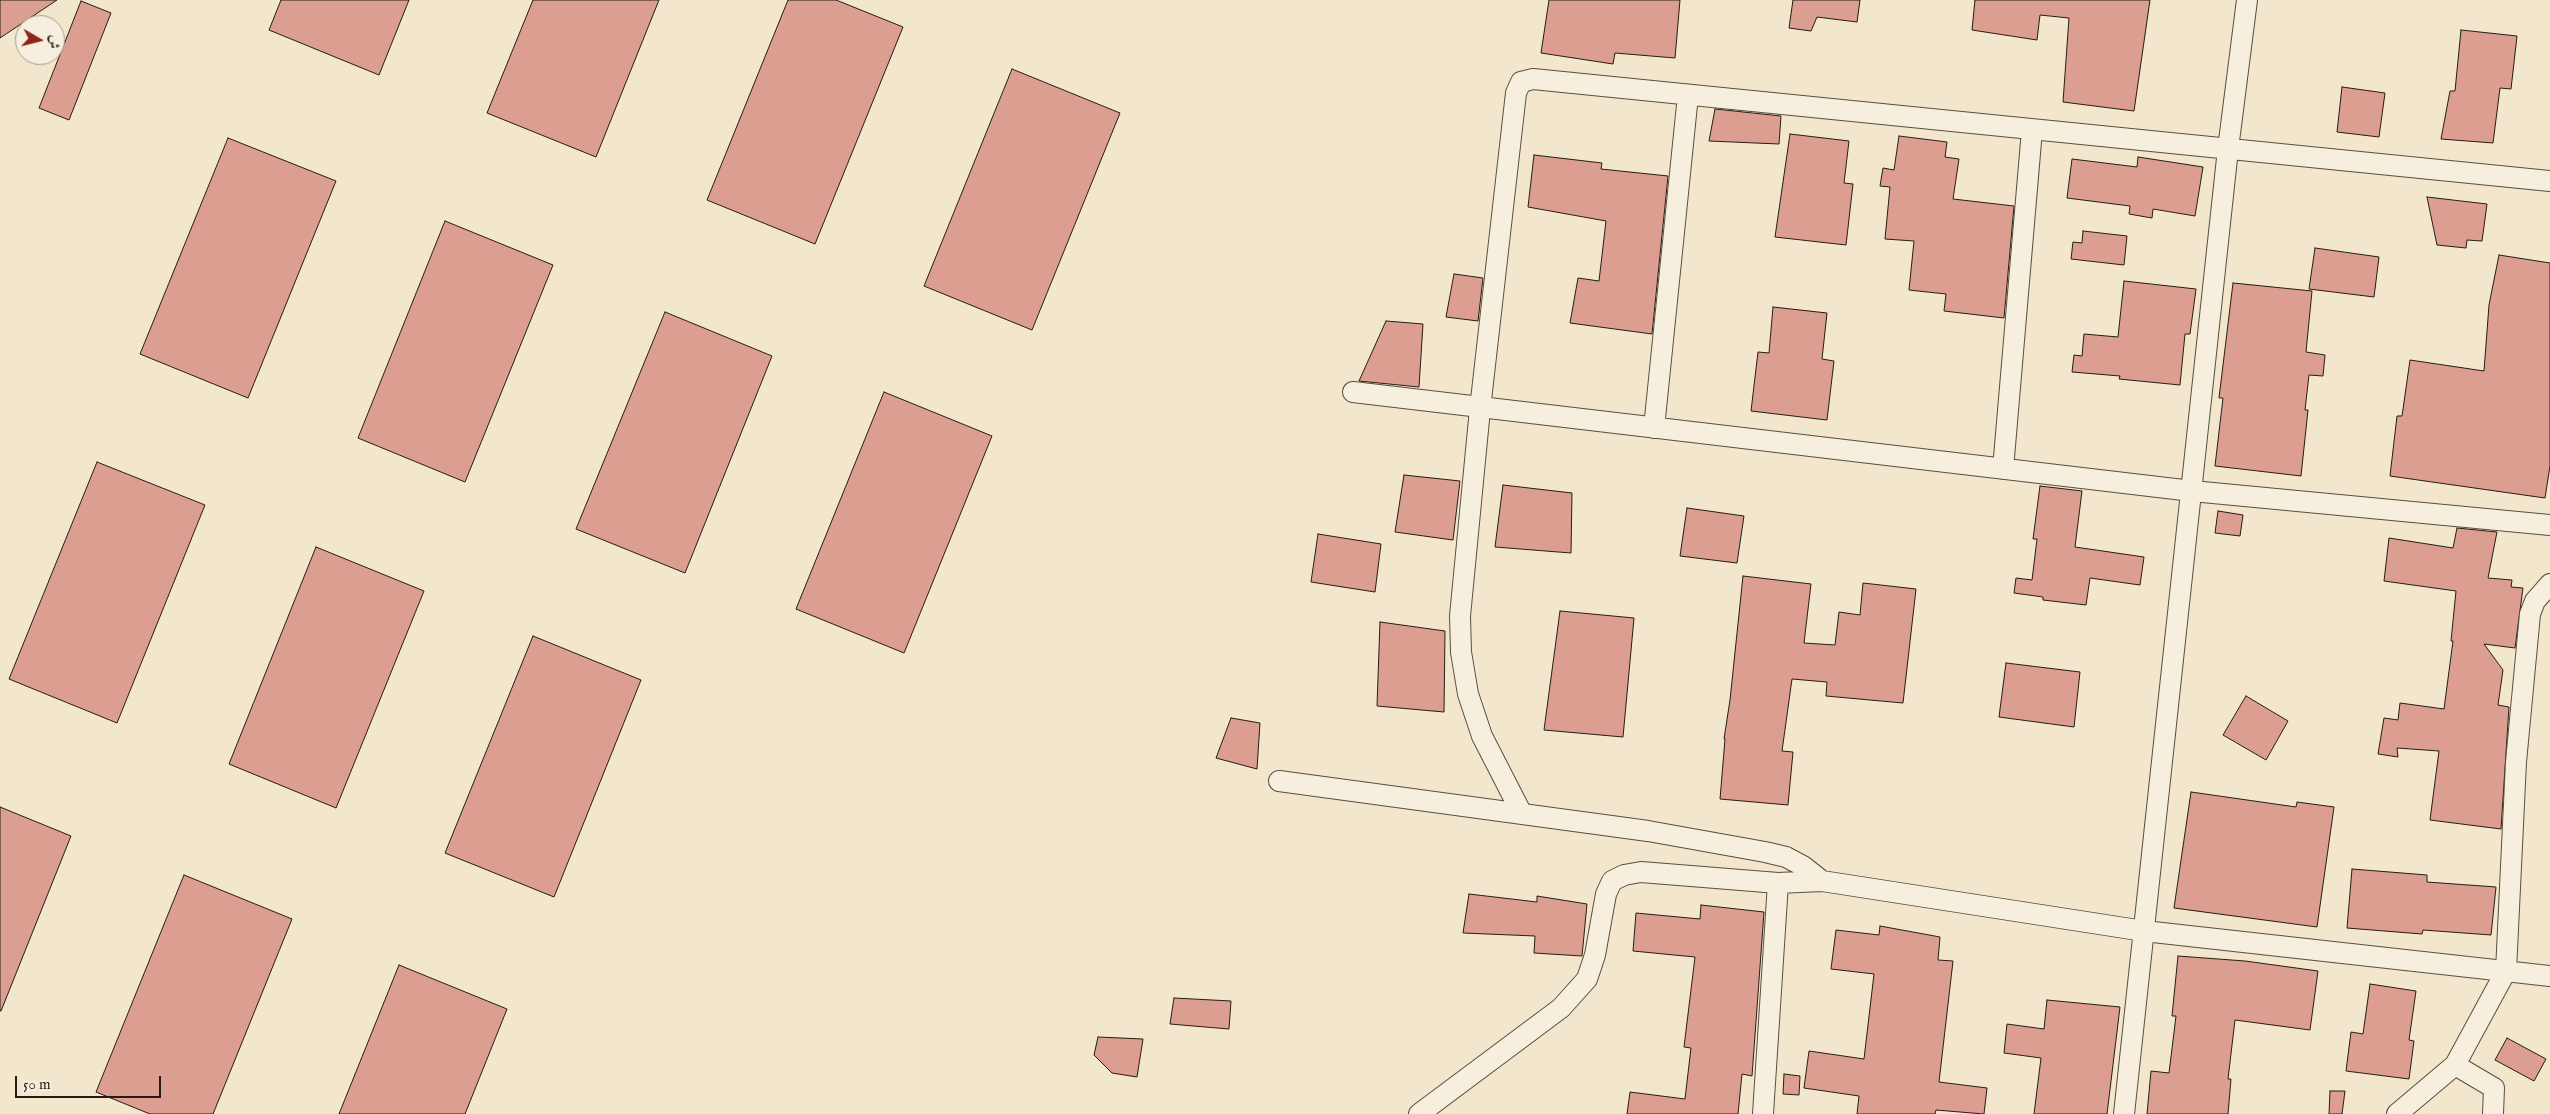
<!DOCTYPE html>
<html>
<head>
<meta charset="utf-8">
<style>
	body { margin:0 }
	#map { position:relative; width:2550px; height:1114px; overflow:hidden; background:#f2e6cd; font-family:"IM FELL English",Amiri,serif }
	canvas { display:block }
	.north { position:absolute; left:15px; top:15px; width:50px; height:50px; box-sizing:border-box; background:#f7efde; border:1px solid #a39b8d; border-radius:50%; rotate:98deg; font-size:14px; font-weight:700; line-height:20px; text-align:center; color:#261c14 }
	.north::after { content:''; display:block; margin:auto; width:18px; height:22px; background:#8f2418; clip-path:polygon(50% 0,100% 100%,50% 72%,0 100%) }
	.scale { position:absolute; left:15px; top:1076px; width:146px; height:22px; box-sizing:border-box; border:2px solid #261c14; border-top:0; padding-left:6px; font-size:15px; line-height:18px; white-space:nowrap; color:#261c14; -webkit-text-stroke:4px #f7efde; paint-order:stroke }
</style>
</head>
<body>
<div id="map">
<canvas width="2550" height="1114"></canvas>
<div class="north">ش</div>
<div class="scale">50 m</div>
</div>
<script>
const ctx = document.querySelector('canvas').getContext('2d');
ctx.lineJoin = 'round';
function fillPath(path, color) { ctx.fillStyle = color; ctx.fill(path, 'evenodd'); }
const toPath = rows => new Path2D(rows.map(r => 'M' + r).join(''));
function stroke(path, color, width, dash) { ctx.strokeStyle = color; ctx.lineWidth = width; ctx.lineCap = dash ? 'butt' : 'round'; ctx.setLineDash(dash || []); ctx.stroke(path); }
const building = toPath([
	[0,0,57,0,0,38,0,0],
	[281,0,409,0,379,75,269,30,281,0],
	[533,0,659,0,596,157,487,113,533,0],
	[788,0,836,0,903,27,815,244,707,200,788,0],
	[1549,0,1680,0,1675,58,1615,53,1613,64,1541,53,1549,0],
	[1793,0,1860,0,1857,22,1817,17,1811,31,1789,28,1793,0],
	[1975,0,2150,0,2134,111,2063,102,2069,18,2040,15,2037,40,1972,30,1975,0],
	[81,1,111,13,69,120,39,108,81,1],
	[2461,30,2517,36,2511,89,2500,88,2493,143,2441,139,2450,91,2455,91,2461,30],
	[1012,69,1120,113,1032,330,924,286,1012,69],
	[2342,87,2385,93,2379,137,2337,132,2342,87],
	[1715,109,1781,116,1779,144,1709,141,1715,109],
	[1790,134,1849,141,1844,183,1853,184,1846,245,1775,237,1790,134],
	[1899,136,1947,142,1945,157,1959,159,1953,199,2014,206,2004,318,1944,311,1946,294,1909,290,1914,241,1885,239,1890,187,1880,186,1883,168,1894,170,1899,136],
	[228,138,336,181,248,398,140,354,228,138],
	[1534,155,1602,163,1601,169,1668,176,1652,334,1570,323,1578,278,1599,281,1606,221,1528,207,1534,155],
	[2138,157,2203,167,2195,216,2153,209,2152,218,2129,214,2130,206,2067,198,2072,159,2137,167,2138,157],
	[2427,197,2487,204,2482,241,2467,240,2466,248,2437,245,2427,197],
	[445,221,553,265,465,482,358,438,445,221],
	[2083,231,2127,236,2124,265,2071,259,2073,242,2082,243,2083,231],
	[2315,248,2379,257,2374,297,2309,289,2315,248],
	[2499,255,2550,263,2550,466,2545,498,2390,476,2397,416,2402,416,2410,360,2484,371,2489,305,2499,255],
	[1454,274,1483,278,1478,321,1446,317,1454,274],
	[2124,281,2196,289,2190,334,2185,334,2180,385,2119,379,2120,376,2072,372,2074,355,2082,356,2084,334,2118,337,2124,281],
	[2233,283,2312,291,2306,352,2325,355,2323,376,2309,375,2305,410,2308,410,2301,476,2215,466,2223,398,2219,398,2233,283],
	[1773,307,1827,313,1822,359,1834,361,1827,420,1751,411,1758,352,1769,353,1773,307],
	[665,312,772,356,685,573,576,529,665,312],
	[1386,321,1423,324,1419,387,1359,381,1386,321],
	[884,392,992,436,904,653,796,609,884,392],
	[97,462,205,505,117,723,9,679,97,462],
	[1404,475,1460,481,1453,540,1395,532,1404,475],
	[1503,485,1572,493,1571,553,1495,547,1503,485],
	[2040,486,2082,491,2075,547,2144,557,2140,585,2090,578,2086,605,2043,600,2043,597,2014,593,2016,578,2032,580,2037,539,2033,539,2040,486],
	[1687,508,1744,516,1737,563,1680,556,1687,508],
	[2218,511,2243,515,2240,536,2215,533,2218,511],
	[2457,528,2497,532,2488,578,2512,580,2511,587,2523,588,2515,648,2484,644,2503,670,2498,705,2509,707,2501,829,2430,820,2439,751,2397,748,2398,757,2378,754,2384,718,2398,720,2400,703,2444,709,2453,641,2451,641,2456,591,2384,581,2389,538,2453,548,2457,528],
	[1318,534,1381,544,1375,592,1311,582,1318,534],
	[316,547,424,591,336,808,229,764,316,547],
	[1743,576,1811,584,1804,643,1835,645,1839,612,1860,615,1863,583,1916,589,1903,703,1826,696,1827,682,1792,679,1782,751,1793,752,1788,805,1720,799,1725,739,1724,739,1730,700,1743,576],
	[1560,611,1634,618,1623,737,1544,730,1560,611],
	[1380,622,1445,631,1444,712,1377,706,1380,622],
	[533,636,641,680,554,897,445,853,533,636],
	[2006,663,2080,672,2074,727,1999,717,2006,663],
	[2246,696,2288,721,2266,760,2223,735,2246,696],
	[1231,718,1260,723,1257,769,1216,758,1231,718],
	[2191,792,2296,807,2297,802,2334,807,2317,927,2174,908,2191,792],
	[0,807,71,836,1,1011,0,1011,0,807],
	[2352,869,2427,875,2427,882,2496,887,2491,935,2423,930,2422,934,2347,928,2352,869],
	[184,875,292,919,213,1114,150,1114,96,1092,184,875],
	[1469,894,1537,902,1537,896,1587,904,1582,956,1534,953,1535,936,1463,933,1469,894],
	[1701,905,1764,912,1752,1076,1742,1074,1738,1114,1627,1114,1630,1092,1685,1099,1691,1048,1684,1047,1695,957,1633,951,1636,913,1700,919,1701,905],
	[1880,926,1940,937,1938,960,1953,961,1939,1082,1987,1088,1984,1114,1936,1110,1935,1114,1857,1114,1859,1096,1804,1088,1809,1051,1864,1059,1874,974,1831,969,1836,930,1879,935,1880,926],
	[2178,956,2245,961,2318,971,2310,1030,2235,1020,2228,1079,2231,1079,2228,1114,2147,1114,2151,1071,2169,1073,2176,1016,2172,1016,2178,956],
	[399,965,507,1009,465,1114,339,1114,399,965],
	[2370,984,2416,991,2409,1040,2414,1041,2409,1079,2346,1071,2351,1032,2363,1034,2370,984],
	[1174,998,1231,1001,1229,1029,1170,1024,1174,998],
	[2047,1000,2120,1007,2107,1114,2034,1114,2041,1058,2004,1053,2007,1024,2044,1029,2047,1000],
	[1098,1037,1143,1039,1137,1077,1112,1073,1094,1055,1098,1037],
	[2507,1038,2546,1059,2534,1081,2495,1060,2507,1038],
	[1784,1074,1800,1076,1799,1095,1783,1094,1784,1074],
	[2330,1091,2345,1091,2342,1114,2329,1114,2330,1091]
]);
const street = toPath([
	[1353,392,2192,491,2550,525],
	[1654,428,1688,95],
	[2003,469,2032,130],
	[1279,781,1648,831,1765,852,1786,857,1803,866,1822,881],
	[1522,814,1482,736,1468,694,1461,652,1460,616,1480,409,1516,93,1521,82,1533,79,2550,181],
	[2455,1065,2494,1088,2493,1114],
	[1419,1114,1561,1008,1587,979,1595,955,1606,894,1612,881,1624,875,1641,872,1778,883,1822,881,2144,931,2550,976],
	[1763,1114,1778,883],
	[2124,1114,2228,149,2247,0],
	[2397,1114,2455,1065,2506,971,2516,762,2530,614,2535,601,2550,584]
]);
fillPath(building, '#db9e91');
stroke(building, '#261c14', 1);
stroke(street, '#594e42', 22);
stroke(street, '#f7efde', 20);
</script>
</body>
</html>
